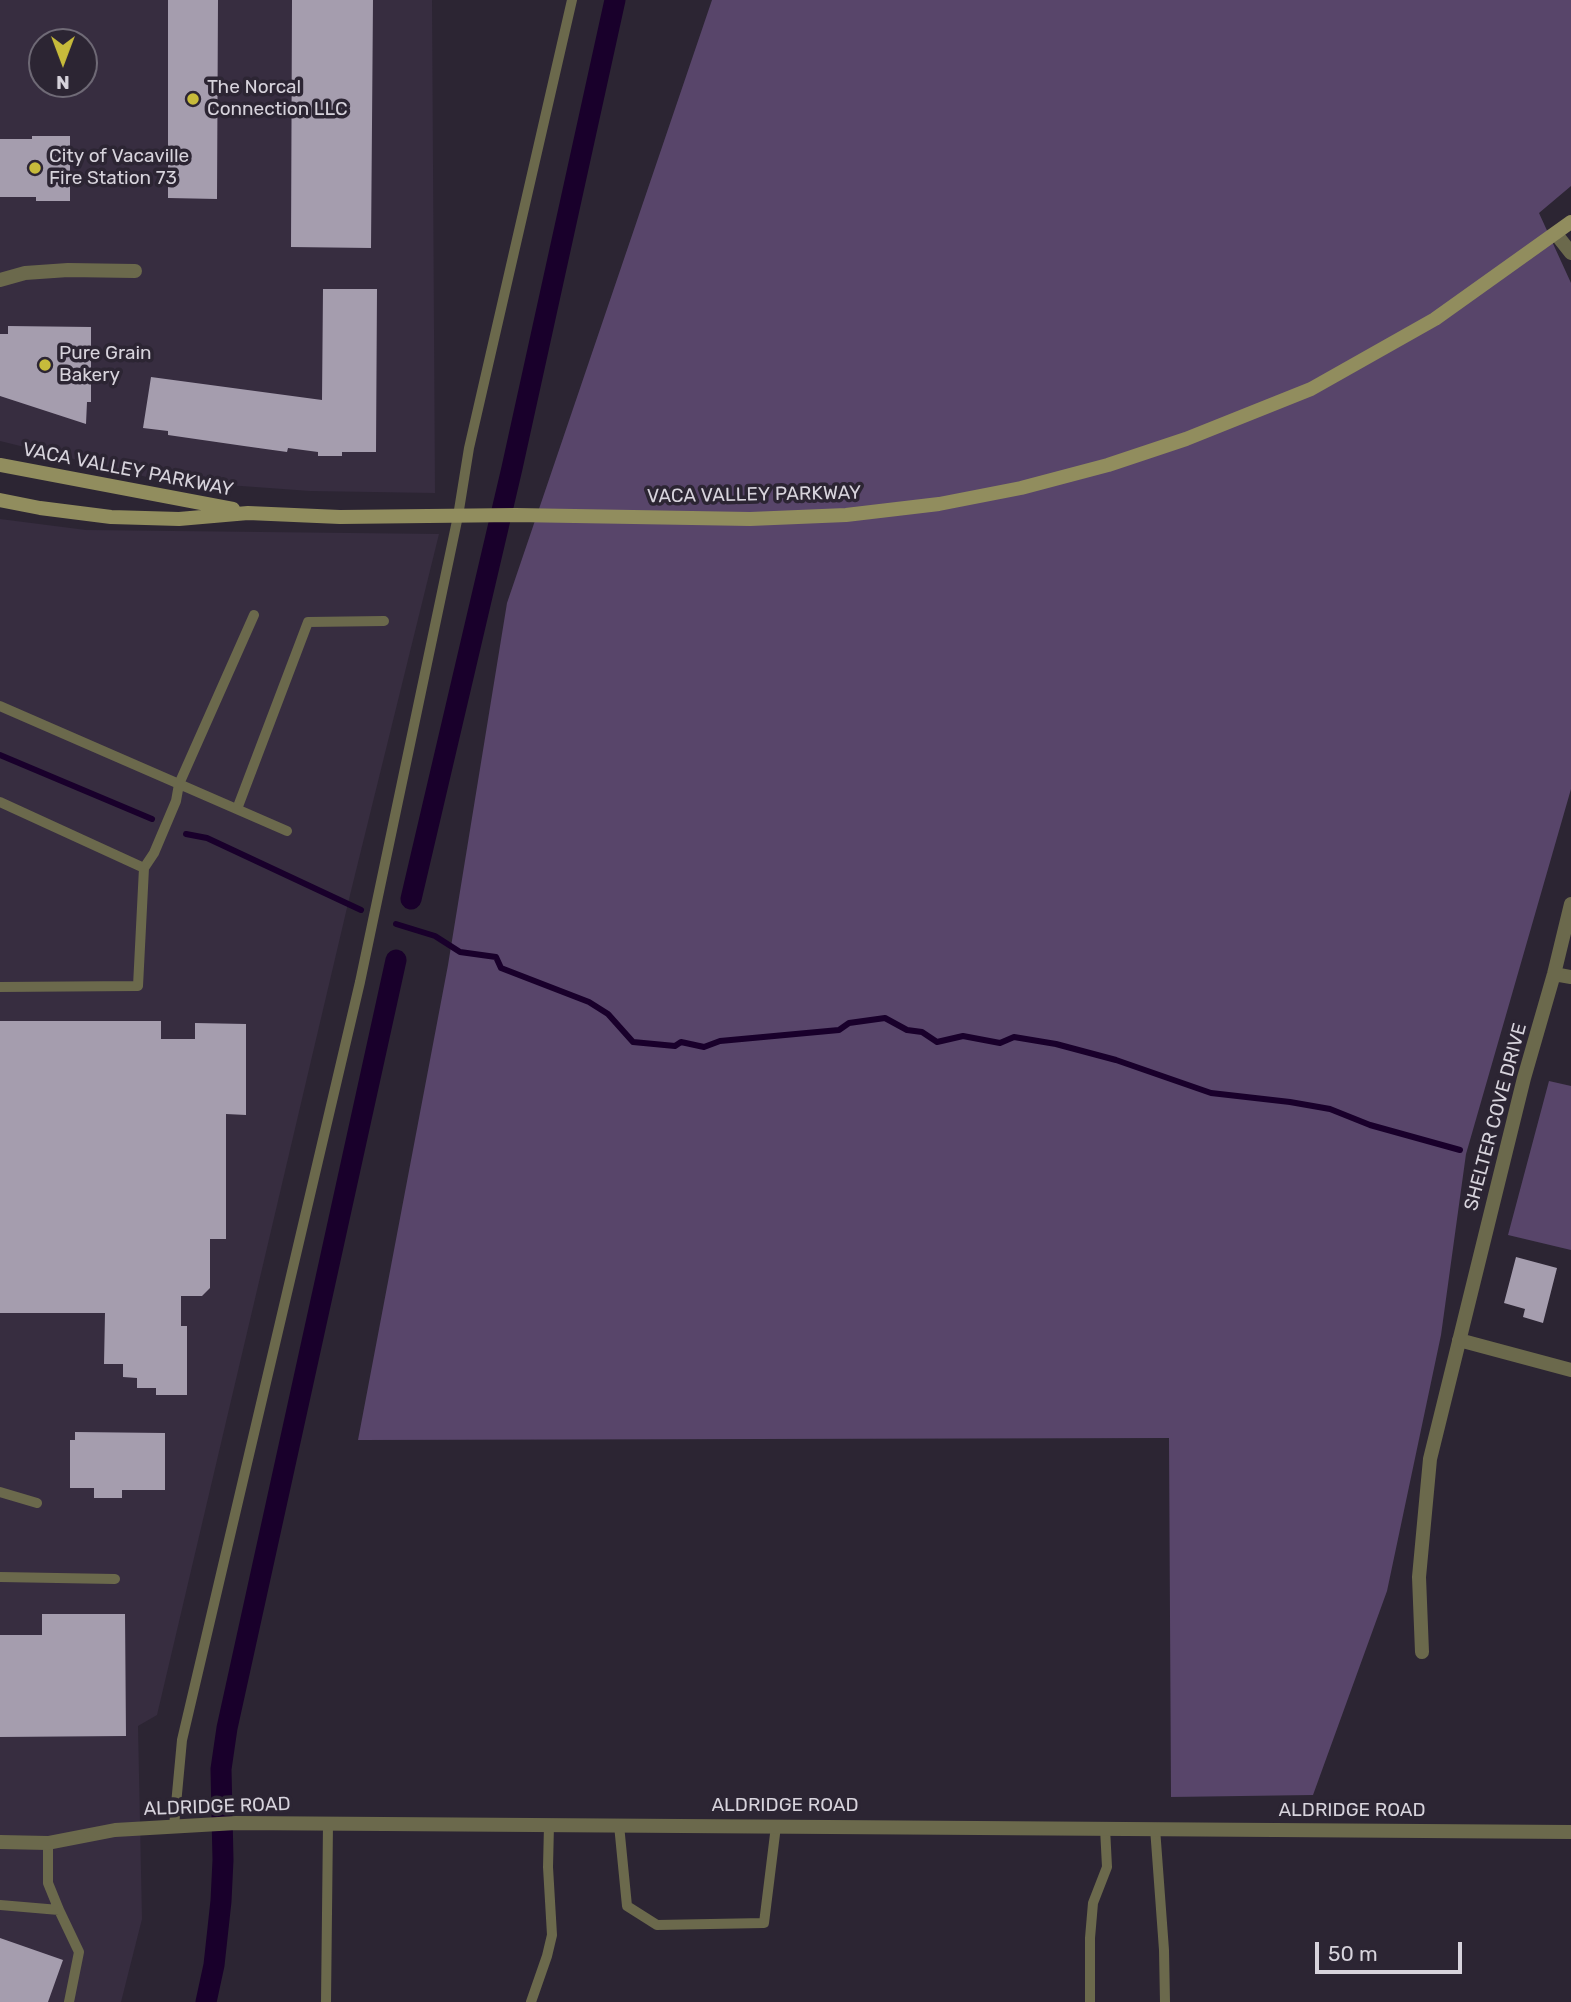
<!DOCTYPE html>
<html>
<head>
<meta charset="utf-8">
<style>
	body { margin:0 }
	#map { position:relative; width:1571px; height:2002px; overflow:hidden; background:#2c2533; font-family:Rubik,sans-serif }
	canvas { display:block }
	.north { position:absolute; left:28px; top:28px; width:70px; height:70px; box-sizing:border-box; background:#2c2533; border:2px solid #706b77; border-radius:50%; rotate:180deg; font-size:19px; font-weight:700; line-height:28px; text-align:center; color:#d7d3dc }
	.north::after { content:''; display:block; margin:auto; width:24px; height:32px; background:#c7bb3b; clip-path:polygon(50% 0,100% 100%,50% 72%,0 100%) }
	.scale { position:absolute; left:1315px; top:1942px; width:147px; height:32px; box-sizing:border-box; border:4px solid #d7d3dc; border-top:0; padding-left:9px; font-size:21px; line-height:24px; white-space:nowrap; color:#d7d3dc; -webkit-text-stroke:5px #2c2533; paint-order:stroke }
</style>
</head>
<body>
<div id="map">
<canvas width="1571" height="2002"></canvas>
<div class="north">N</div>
<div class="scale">50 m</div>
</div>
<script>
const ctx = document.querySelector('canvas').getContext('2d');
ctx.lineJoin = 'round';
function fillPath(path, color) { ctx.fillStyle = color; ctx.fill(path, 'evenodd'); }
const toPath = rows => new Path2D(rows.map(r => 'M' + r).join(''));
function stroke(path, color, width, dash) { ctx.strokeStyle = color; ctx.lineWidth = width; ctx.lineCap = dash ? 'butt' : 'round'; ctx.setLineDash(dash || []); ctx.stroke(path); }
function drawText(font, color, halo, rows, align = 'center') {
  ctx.font = font + ' Rubik,sans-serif'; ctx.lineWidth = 7; ctx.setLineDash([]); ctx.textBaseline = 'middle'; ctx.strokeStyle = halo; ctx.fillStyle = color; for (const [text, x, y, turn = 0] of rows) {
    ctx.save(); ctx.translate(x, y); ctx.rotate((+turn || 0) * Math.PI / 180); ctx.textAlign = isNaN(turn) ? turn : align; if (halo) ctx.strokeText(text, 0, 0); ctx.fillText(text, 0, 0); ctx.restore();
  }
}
const built = toPath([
	[0,0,432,0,435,493,310,491,159,480,0,441],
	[42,42,84,42,84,84,42,84],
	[0,519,86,530,439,534,350,895,157,1715,138,1726,142,1919,121,2002,0,2002]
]);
const green = toPath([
	[712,0,1571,0,1571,186,1539,213,1571,283,1571,789,1466,1154,1441,1335,1387,1591,1313,1795,1171,1797,1169,1438,358,1440,448,965,507,603],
	[1549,1081,1571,1086,1571,1250,1508,1235]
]);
const stream = toPath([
	[0,755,152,819],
	[186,834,207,838,361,910],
	[396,924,435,936,460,952,496,957,501,968,589,1002,608,1014,633,1042,675,1046,681,1042,704,1047,720,1041,839,1030,849,1023,885,1018,907,1030,922,1032,937,1042,963,1036,1000,1043,1014,1037,1056,1044,1116,1060,1211,1093,1290,1102,1330,1109,1370,1125,1460,1150]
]);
const canal = toPath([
	[411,899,512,468,615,0],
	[206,2002,214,1965,221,1901,223,1860,221,1769,227,1728,396,960]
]);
const building = toPath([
	[168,0,218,0,217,199,168,198],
	[292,0,373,0,371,248,291,247],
	[32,136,70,136,70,201,36,201,36,197,0,197,0,139,32,139],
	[323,289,377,289,376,452,342,452,342,456,318,456,318,452,288,448,287,452,244,446,168,435,168,431,143,428,151,377,322,400],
	[8,326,91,327,91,402,87,402,86,424,0,396,0,334,8,334],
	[0,1021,161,1021,161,1039,195,1039,195,1023,246,1024,246,1115,226,1114,226,1239,210,1239,210,1288,202,1296,181,1296,181,1326,187,1326,187,1395,156,1395,156,1388,137,1388,137,1378,123,1377,123,1364,104,1364,105,1313,0,1313],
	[1516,1257,1557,1268,1543,1323,1523,1317,1525,1309,1504,1303],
	[75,1432,165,1433,165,1490,122,1490,122,1498,94,1498,94,1488,70,1488,70,1440,75,1440],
	[42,1614,125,1614,126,1736,0,1737,0,1635,42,1635],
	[0,1938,63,1960,48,2002,0,2002]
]);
const lane = toPath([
	[0,706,287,831],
	[0,802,144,868],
	[237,809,308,622,384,621],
	[0,987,138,986,144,868,154,853,176,801,179,784,254,615],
	[0,1492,37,1503],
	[0,1577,115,1579],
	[619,1825,627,1906,657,1925,764,1923,776,1826],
	[174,1826,182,1740,360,982,458,516,469,448,572,0],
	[1155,1828,1164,1950,1165,2002],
	[48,1843,48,1883,59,1910,79,1952,69,2002],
	[0,1905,59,1910],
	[326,2002,328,1824],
	[531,2002,547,1956,552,1935,548,1867,549,1825],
	[1090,2002,1090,1938,1093,1903,1107,1867,1105,1828]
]);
const street = toPath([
	[1556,234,1571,253],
	[0,280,25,273,68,270,135,271],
	[1554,974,1571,977],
	[1459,1340,1571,1370],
	[1422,1652,1419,1577,1430,1459,1524,1078,1554,974,1571,904],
	[0,1842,48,1843,115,1830,236,1823,1571,1832]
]);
const secondary = toPath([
	[0,465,233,509],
	[0,500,40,508,111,517,179,519,248,513,340,517,516,515,750,519,846,515,939,504,1021,488,1108,465,1186,439,1311,389,1435,319,1571,222]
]);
const markers = [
	[193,99,7,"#c7bb3b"],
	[35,168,7,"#c7bb3b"],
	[45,365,7,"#c7bb3b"]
];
const poiNames = [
	["The Norcal",207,88],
	["Connection LLC",207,110],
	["City of Vacaville",49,157],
	["Fire Station 73",49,179],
	["Pure Grain",59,354],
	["Bakery",59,376]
];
const streetNames = [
	["VACA VALLEY PARKWAY",128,470,11],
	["VACA VALLEY PARKWAY",754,495,-1],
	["SHELTER COVE DRIVE",1496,1117,-75],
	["ALDRIDGE ROAD",785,1806],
	["ALDRIDGE ROAD",217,1807,-2],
	["ALDRIDGE ROAD",1352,1811]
];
fillPath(built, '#372d40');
fillPath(green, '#58456a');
stroke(stream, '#19002b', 6);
stroke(canal, '#19002b', 21);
fillPath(building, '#a59dae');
stroke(lane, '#6b694c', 10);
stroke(street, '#6b694c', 14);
stroke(secondary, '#918d5e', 14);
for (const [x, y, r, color] of markers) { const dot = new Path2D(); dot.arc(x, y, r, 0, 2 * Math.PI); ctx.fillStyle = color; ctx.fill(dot); stroke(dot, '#2c2533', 2.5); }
drawText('19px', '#d7d3dc', '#2c2533', poiNames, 'left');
drawText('19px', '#d7d3dc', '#2c2533', streetNames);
</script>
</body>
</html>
